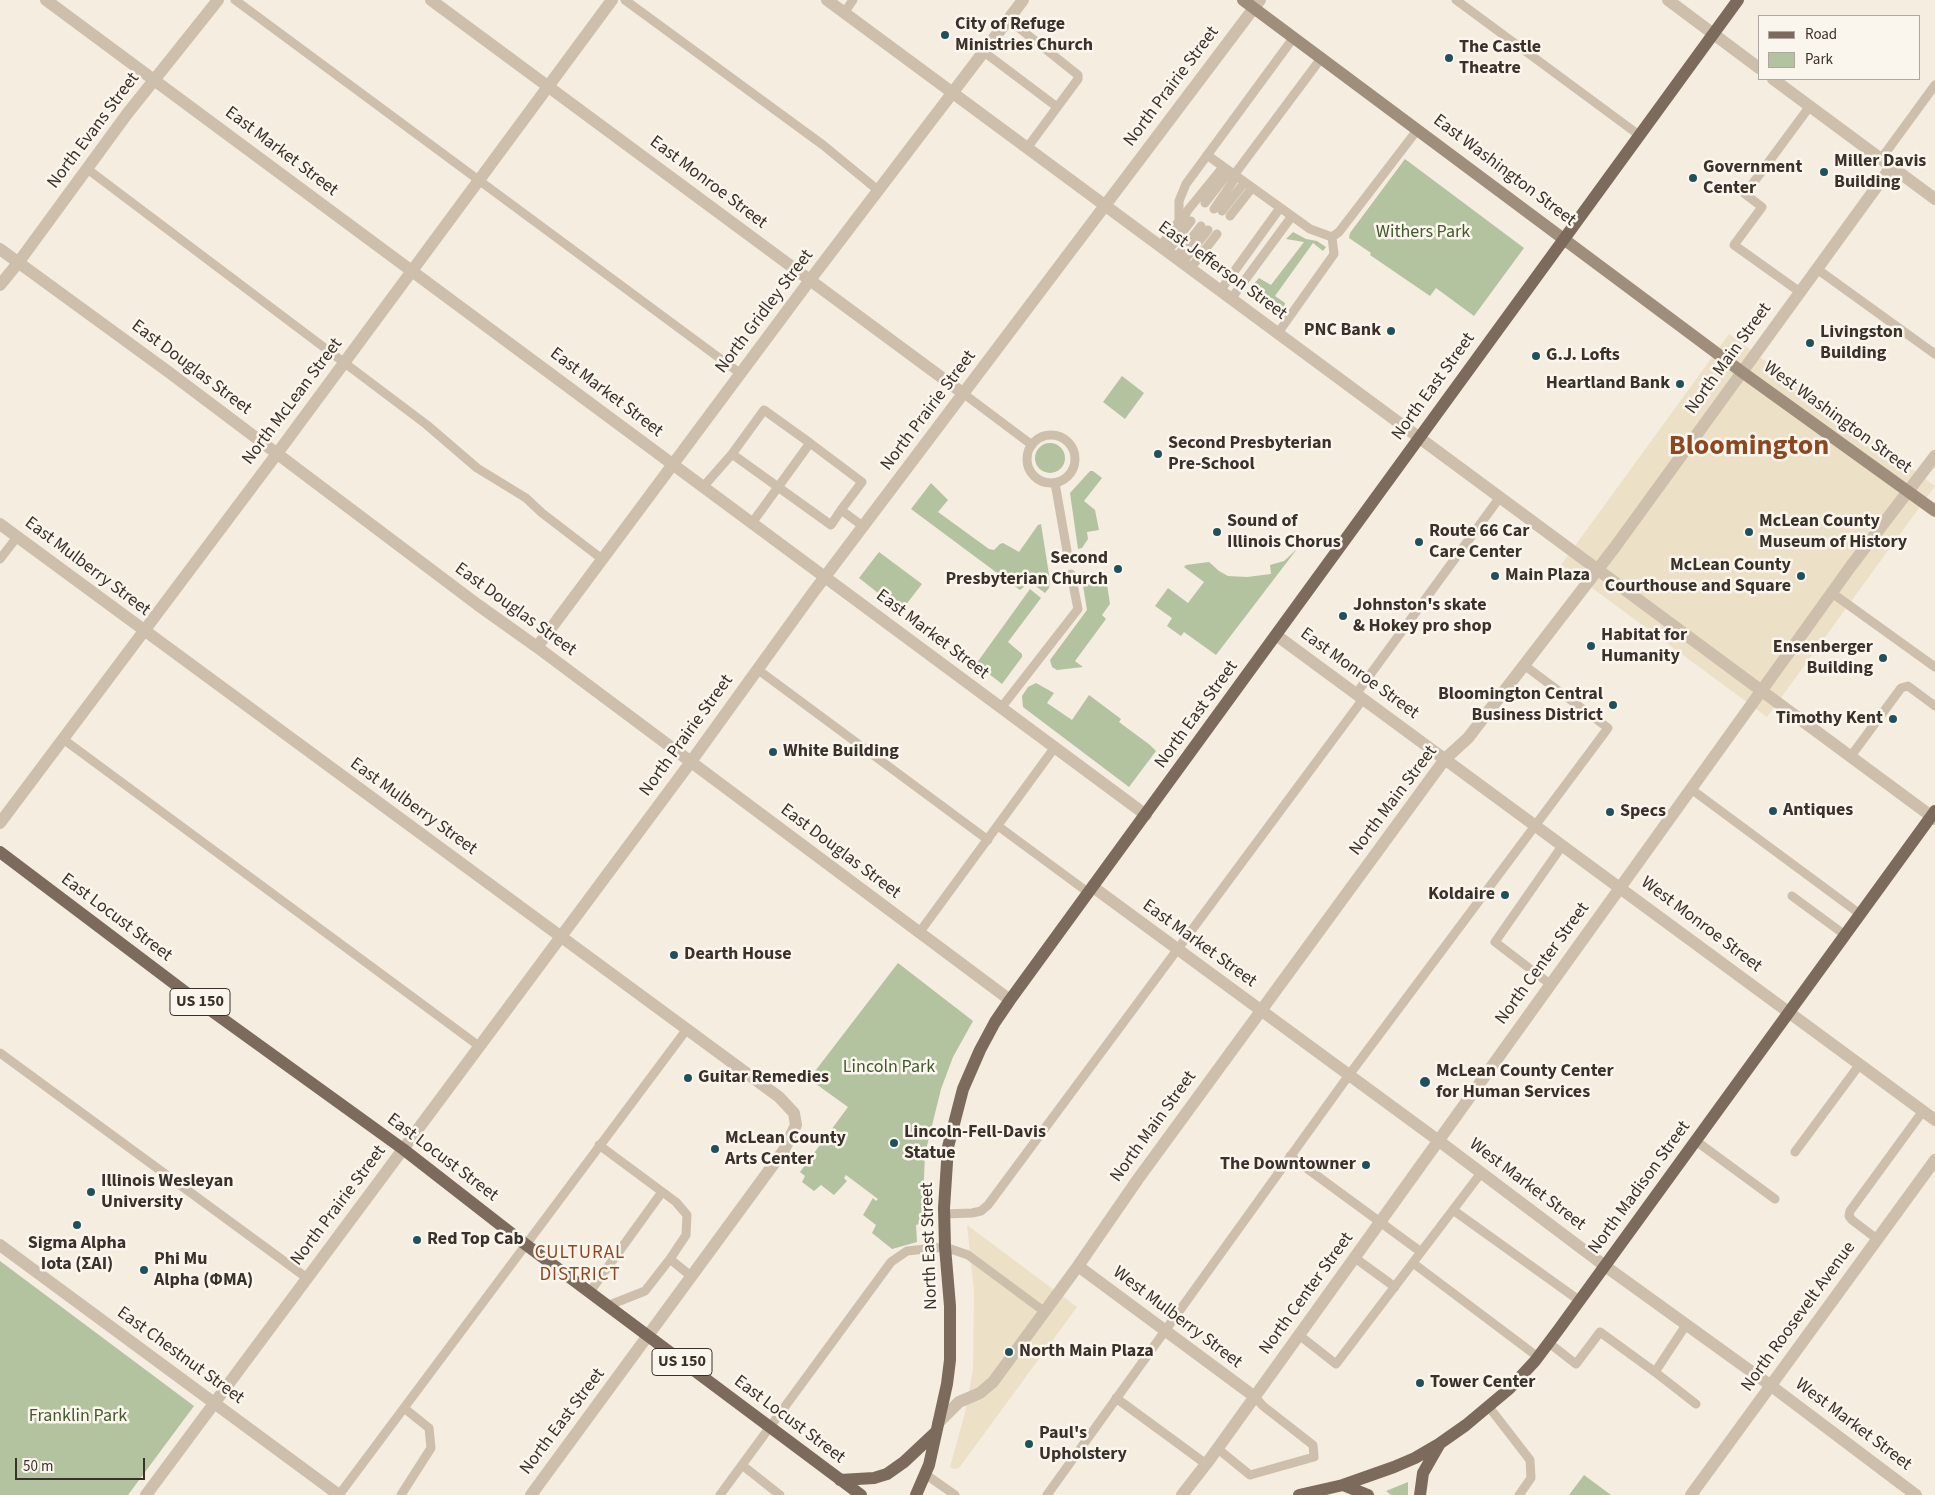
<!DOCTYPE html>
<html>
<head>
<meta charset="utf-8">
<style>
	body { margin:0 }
	#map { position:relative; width:1935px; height:1495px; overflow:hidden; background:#f4ede0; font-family:"Source Sans 3",sans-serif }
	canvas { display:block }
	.legend { position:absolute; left:1758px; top:15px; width:162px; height:65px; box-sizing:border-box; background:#fbf6ed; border:1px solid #aea79f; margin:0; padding:6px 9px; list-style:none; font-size:15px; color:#3a312b }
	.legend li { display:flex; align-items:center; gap:10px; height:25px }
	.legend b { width:25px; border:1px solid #aea79f }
	.scale { position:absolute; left:15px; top:1458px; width:130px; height:22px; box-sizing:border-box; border:2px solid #3a312b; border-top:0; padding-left:6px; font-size:15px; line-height:18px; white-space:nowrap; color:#3a312b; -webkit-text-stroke:4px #fbf6ed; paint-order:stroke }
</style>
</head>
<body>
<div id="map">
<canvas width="1935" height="1495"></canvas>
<ul class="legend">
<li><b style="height:6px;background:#7c6b5c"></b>Road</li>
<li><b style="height:14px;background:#b3c39f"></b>Park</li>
</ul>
<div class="scale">50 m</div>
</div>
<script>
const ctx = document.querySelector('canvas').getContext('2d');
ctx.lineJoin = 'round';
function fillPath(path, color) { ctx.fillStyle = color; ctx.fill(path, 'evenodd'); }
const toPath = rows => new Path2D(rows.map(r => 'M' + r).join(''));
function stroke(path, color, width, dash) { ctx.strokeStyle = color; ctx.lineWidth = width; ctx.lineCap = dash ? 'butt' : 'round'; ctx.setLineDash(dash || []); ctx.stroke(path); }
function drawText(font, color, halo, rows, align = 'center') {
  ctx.font = font + ' "Source Sans 3",sans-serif'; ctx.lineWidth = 5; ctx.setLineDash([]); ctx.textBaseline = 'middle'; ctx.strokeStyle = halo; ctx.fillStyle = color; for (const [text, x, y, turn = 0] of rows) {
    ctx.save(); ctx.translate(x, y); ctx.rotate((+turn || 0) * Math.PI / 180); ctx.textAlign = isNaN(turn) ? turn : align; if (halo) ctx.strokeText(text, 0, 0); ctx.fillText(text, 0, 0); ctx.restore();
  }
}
const green = toPath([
	[1405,159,1524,248,1474,316,1436,288,1430,296,1370,255,1371,253,1349,238,1350,233],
	[1293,232,1306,239,1317,241,1326,247,1323,251,1313,243,1275,296,1285,303,1284,308,1253,285,1259,278,1271,285,1304,242,1286,239],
	[1122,376,1144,393,1125,419,1103,402],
	'1035 458a15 15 0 1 1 30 0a15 15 0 1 1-30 0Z',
	[1090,471,1093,471,1102,478,1084,501,1095,510,1099,530,1087,532,1088,539,1082,548,1078,549,1070,493],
	[931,483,948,500,938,512,989,549,994,550,1000,544,1003,543,1019,552,1038,525,1041,524,1050,581,1049,588,1045,593,1030,582,1020,590,911,509],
	[1297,549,1216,655,1184,632,1181,636,1167,626,1172,618,1155,606,1168,588,1188,603,1204,582,1184,567,1186,565,1209,562,1219,571,1228,576,1247,577,1271,574,1270,565,1284,561],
	[879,552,922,584,901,611,859,578],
	[1084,572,1094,578,1095,586,1107,584,1110,604,1102,615,1106,619,1075,661,1083,667,1057,670,1052,667,1050,660,1087,610,1081,573],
	[1030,589,1041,598,1008,642,1022,654,1022,657,1002,684,976,664],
	[1036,683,1054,693,1047,703,1072,720,1089,695,1121,719,1119,722,1150,745,1156,751,1129,787,1023,707,1022,696,1028,687],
	[898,963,973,1021,953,1057,941,1089,925,1154,922,1223,916,1225,917,1242,892,1249,872,1233,876,1225,863,1215,873,1198,876,1201,878,1199,846,1175,844,1178,847,1181,834,1195,821,1185,814,1191,802,1182,805,1176,800,1172,848,1107,809,1079],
	[0,1261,194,1406,128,1495,0,1495],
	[1584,1475,1611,1495,1569,1495],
	[1408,1482,1408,1495,1391,1495,1386,1491]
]);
const plaza = toPath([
	[1729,334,1935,486,1767,717,1561,565],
	[967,1225,1077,1307,959,1468,954,1469,950,1467,965,1413,973,1370,974,1291]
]);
const service = toPath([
	[235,0,741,374],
	[625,0,823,145,879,191],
	[1456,0,1639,135],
	[844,13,853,0],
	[1009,20,1078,75,1078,79,1027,148],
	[984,52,1057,107],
	[1207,155,1310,229,1332,237],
	[1881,159,1935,85],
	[86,168,427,425,477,468,526,498,542,513,602,559],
	[1234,175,1322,57],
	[1205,203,1229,172],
	[1214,209,1236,177],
	[1222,211,1244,183],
	[1230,216,1252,188],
	[1180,225,1188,210,1223,167],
	[1332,237,1339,232,1418,129],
	[1160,247,1179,221,1179,201,1186,184,1294,37],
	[1167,252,1191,221],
	[1176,258,1201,226],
	[1182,263,1208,230],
	[1190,269,1217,234],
	[1817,269,1935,354],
	[1220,291,1280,208],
	[1800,292,1734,245,1762,207,1745,194,1810,106],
	[1231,299,1292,216],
	[1278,333,1334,254,1332,237],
	[964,394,1032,445],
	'1027 459a24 24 0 1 1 48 0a24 24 0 1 1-48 0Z',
	[810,443,862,482,841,510,864,527],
	[732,454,831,525,841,510],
	[1055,483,1067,551],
	[703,487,732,454,764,410,810,443,752,523],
	[0,559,17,537],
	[1832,593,1935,667],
	[757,669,988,840],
	[1356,694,1500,497],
	[1001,708,1078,609,1071,574],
	[63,739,479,1046],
	[1851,756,1901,688,1908,686,1935,706],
	[1691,789,1860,914],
	[998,826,1089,893],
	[1792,896,1845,935],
	[919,933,1055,747],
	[1550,984,1495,942,1562,846],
	[0,1053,307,1278],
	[1696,1141,1775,1199],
	[599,1145,676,1202,687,1215,686,1235,670,1259],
	[1795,1152,1860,1064],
	[1290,1156,1421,1252],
	[1453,1210,1580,1301],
	[944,1214,972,1213,981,1211,988,1205,1363,699],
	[1877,1239,1852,1220,1849,1216,1850,1211,1923,1111],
	[1355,1258,1395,1287],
	[1413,1263,1538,1357],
	[589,1293,662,1192],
	[607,1306,645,1291,670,1259,692,1277],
	[1299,1335,1336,1364,1481,1173],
	[1549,1343,1576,1364,1600,1332,1655,1372,1686,1325],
	[1655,1372,1696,1404],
	[1116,1398,1206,1464],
	[1489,1407,1530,1460,1531,1478,1519,1495],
	[1218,1449,1250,1475,1314,1457,1313,1445,1263,1406,1255,1397],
	[742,1465,780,1495],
	[925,1474,955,1495],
	[339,1495,687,1029],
	[401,1495,431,1448,429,1428,404,1408],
	[720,1495,891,1262,907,1251,945,1247,968,1255,1045,1312],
	[1047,1495,1349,1075,1608,728,1524,665]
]);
const minor = toPath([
	[46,0,1146,815],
	[431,0,964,394],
	[827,0,1935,819],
	[0,249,170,373,478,605,537,647,1010,1000],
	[0,285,18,263,127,114,218,0],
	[0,524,779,1097,794,1113,796,1125,784,1150,531,1495],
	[1276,635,1935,1120],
	[537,647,810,280,1023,0],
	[0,823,276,455,612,0],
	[0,1245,339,1495],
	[1078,1266,1255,1397],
	[938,1423,959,1402,980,1393,993,1382,1078,1266,1138,1179,1445,759,1468,738,1615,547,1891,167],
	[146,1495,690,763,812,594,1260,0],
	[1182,1495,1210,1459,1851,566,1935,456],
	[1691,1495,1935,1160]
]);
const tertiary = toPath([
	[1668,0,1759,68],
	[1773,79,1935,199],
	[1093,887,1439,1141,1605,1266,1770,1385,1916,1495]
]);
const secondary = toPath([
	[1243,0,1742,372,1935,511]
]);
const primary = toPath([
	[0,852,184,991,403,1149,525,1244,861,1495],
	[840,1480,874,1478,887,1474,904,1462,936,1432],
	[1343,1485,1368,1495],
	[916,1495,929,1465,947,1384,950,1360,950,1306,945,1247,944,1208,948,1147,963,1089,980,1050,995,1022,1010,1000,1738,0],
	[1299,1495,1343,1485,1394,1467,1415,1458,1439,1444,1466,1425,1509,1389,1535,1361,1559,1329,1935,811],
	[1420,1495,1423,1473,1439,1445]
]);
const markers = [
	[945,35,5,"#1f515d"],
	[1449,58,5,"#1f515d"],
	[1824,172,5,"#1f515d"],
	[1693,178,5,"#1f515d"],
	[1391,331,5,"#1f515d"],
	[1810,343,5,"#1f515d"],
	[1536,356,5,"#1f515d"],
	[1680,384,5,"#1f515d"],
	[1158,454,5,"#1f515d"],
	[1217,532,5,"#1f515d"],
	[1749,532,5,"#1f515d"],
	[1419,542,5,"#1f515d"],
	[1118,569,5,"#1f515d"],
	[1495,576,5,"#1f515d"],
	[1801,576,5,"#1f515d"],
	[1343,616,5,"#1f515d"],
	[1591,646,5,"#1f515d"],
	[1883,658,5,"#1f515d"],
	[1613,705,5,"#1f515d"],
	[1893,719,5,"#1f515d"],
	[773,752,5,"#1f515d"],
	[1773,811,5,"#1f515d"],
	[1610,812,5,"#1f515d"],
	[1505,895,5,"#1f515d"],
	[674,955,5,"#1f515d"],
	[688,1078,5,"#1f515d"],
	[1425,1082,6,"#1f515d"],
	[894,1143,5,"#1f515d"],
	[715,1149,5,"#1f515d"],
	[1366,1165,5,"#1f515d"],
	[91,1192,5,"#1f515d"],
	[77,1225,5,"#1f515d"],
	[417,1240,5,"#1f515d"],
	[144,1270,5,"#1f515d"],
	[1009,1352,5,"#1f515d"],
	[1420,1383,5,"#1f515d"],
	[1029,1444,5,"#1f515d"]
];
const shields = [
	[200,1002,60],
	[682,1362,60]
];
const shieldNames = [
	["US 150",200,1002],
	["US 150",682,1362]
];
const poiNames = [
	["City of Refuge",955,25],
	["Ministries Church",955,46],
	["The Castle",1459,48],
	["Theatre",1459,69],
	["Miller Davis",1834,162],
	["Building",1834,183],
	["Government",1703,168],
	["Center",1703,189],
	["PNC Bank",1381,331,"right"],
	["Livingston",1820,333],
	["Building",1820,354],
	["G.J. Lofts",1546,356],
	["Heartland Bank",1670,384,"right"],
	["Second Presbyterian",1168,444],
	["Pre-School",1168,465],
	["Sound of",1227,522],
	["Illinois Chorus",1227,543],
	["McLean County",1759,522],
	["Museum of History",1759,543],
	["Route 66 Car",1429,532],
	["Care Center",1429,553],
	["Second",1108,559,"right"],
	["Presbyterian Church",1108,580,"right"],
	["McLean County",1791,566,"right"],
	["Courthouse and Square",1791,587,"right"],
	["Main Plaza",1505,576],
	["Johnston's skate",1353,606],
	["& Hokey pro shop",1353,627],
	["Habitat for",1601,636],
	["Humanity",1601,657],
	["Ensenberger",1873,648,"right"],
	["Building",1873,669,"right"],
	["Bloomington Central",1603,695,"right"],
	["Business District",1603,716,"right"],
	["Timothy Kent",1883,719,"right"],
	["White Building",783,752],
	["Antiques",1783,811],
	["Specs",1620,812],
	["Koldaire",1495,895,"right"],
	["Dearth House",684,955],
	["McLean County Center",1436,1072],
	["for Human Services",1436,1093],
	["Guitar Remedies",698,1078],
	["Lincoln-Fell-Davis",904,1133],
	["Statue",904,1154],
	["McLean County",725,1139],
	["Arts Center",725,1160],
	["The Downtowner",1356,1165,"right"],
	["Illinois Wesleyan",101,1182],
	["University",101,1203],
	["Red Top Cab",427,1240],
	["Sigma Alpha",77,1244,"center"],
	["Iota (ΣΑΙ)",77,1265,"center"],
	["Phi Mu",154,1260],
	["Alpha (ΦΜΑ)",154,1281],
	["North Main Plaza",1019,1352],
	["Tower Center",1430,1383],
	["Paul's",1039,1434],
	["Upholstery",1039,1455]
];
const streetNames = [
	["North Prairie Street",1172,87,-53],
	["North Evans Street",94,131,-53],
	["East Market Street",281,152,37],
	["East Washington Street",1504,171,37],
	["East Monroe Street",708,183,37],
	["East Jefferson Street",1222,271,36],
	["North Gridley Street",765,312,-53],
	["North Main Street",1729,359,-54],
	["East Douglas Street",191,368,37],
	["North East Street",1434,387,-54],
	["East Market Street",606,393,37],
	["North McLean Street",293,402,-53],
	["North Prairie Street",929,411,-53],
	["West Washington Street",1837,418,36],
	["East Mulberry Street",87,567,37],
	["East Douglas Street",515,610,36],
	["East Market Street",932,635,37],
	["East Monroe Street",1359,674,36],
	["North East Street",1197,715,-54],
	["North Prairie Street",687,736,-54],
	["North Main Street",1394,801,-53],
	["East Mulberry Street",413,807,36],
	["East Douglas Street",840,852,37],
	["East Locust Street",116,918,37],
	["West Monroe Street",1701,925,37],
	["East Market Street",1199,944,36],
	["North Center Street",1543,964,-54],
	["North Main Street",1154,1127,-54],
	["East Locust Street",442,1158,37],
	["West Market Street",1527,1185,37],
	["North Madison Street",1640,1188,-54],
	["North Prairie Street",339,1206,-53],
	["North East Street",930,1246,-92],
	["North Center Street",1307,1294,-54],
	["North Roosevelt Avenue",1799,1317,-54],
	["West Mulberry Street",1177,1318,37],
	["East Chestnut Street",180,1356,36],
	["East Locust Street",789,1420,37],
	["North East Street",563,1422,-53],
	["West Market Street",1853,1425,37]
];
const parkNames = [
	["Withers Park",1423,233],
	["Lincoln Park",889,1068],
	["Franklin Park",78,1417]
];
const neighbourhoodNames = [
	["CULTURAL",580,1254],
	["DISTRICT",580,1276]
];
const townNames = [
	["Bloomington",1749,448]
];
fillPath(green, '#b3c39f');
fillPath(plaza, '#ece0c7');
stroke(service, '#cdbfab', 9);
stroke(minor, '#cdbfab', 12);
stroke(tertiary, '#cdbfab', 12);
stroke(secondary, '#a08e7c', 12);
stroke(primary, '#7c6b5c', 12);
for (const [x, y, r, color] of markers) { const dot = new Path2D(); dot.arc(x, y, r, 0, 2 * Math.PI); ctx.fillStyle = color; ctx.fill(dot); stroke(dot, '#fbf6ed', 2); }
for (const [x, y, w] of shields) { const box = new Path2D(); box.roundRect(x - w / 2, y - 13.5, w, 27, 4); ctx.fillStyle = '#fbf6ed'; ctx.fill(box); stroke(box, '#3a312b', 1); }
drawText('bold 16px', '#3a312b', null, shieldNames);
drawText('bold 18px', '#3a312b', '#fbf6ed', poiNames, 'left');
drawText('18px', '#3a312b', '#fbf6ed', streetNames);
drawText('18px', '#44592e', '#fbf6ed', parkNames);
ctx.letterSpacing = '1px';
drawText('19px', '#8b4822', '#fbf6ed', neighbourhoodNames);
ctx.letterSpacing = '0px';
drawText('bold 28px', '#8b4822', '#fbf6ed', townNames);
</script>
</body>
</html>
